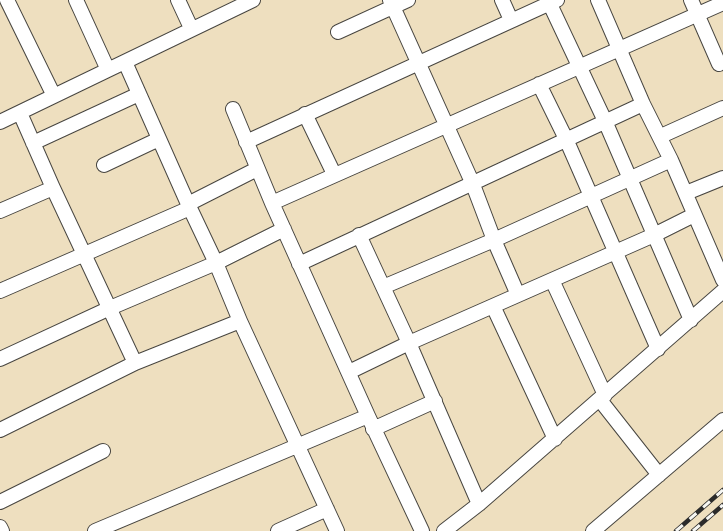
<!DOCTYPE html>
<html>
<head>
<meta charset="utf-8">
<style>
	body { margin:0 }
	canvas { display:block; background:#eedfbf }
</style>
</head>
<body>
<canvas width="723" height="531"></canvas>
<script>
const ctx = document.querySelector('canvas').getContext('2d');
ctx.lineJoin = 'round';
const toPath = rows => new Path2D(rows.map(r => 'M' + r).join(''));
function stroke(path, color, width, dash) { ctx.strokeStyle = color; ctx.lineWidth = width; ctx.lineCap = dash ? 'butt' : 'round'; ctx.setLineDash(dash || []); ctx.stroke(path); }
const minor = toPath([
	[7,0,54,96],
	[76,0,108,70],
	[178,0,191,28],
	[390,0,472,182,494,240,518,295],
	[502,0,511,20],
	[548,0,605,121,691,320],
	[598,0,643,104,671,160,723,280],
	[691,0,719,64],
	[338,32,408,0],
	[125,62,188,204,216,263,240,321,337,531],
	[539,84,566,139,658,349],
	[233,109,272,203,368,416,422,531],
	[20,113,53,188],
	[305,114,334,174],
	[0,122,253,0],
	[661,136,723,108],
	[246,142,557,0],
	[33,143,139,94],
	[104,165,159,139],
	[686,193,723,178],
	[272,203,723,3],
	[188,204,257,169],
	[0,211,53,188,135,363,240,321],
	[359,235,409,343,479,504],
	[299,264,643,104],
	[552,280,605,395],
	[383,287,494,240,671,160],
	[0,291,190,208],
	[493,306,555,439],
	[0,359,110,308,216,263,284,229],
	[349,372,409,343,654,235,694,215],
	[600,400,659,475],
	[373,429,435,401],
	[0,430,135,363],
	[0,502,103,451],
	[0,527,2,531],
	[95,531,368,416],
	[278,531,327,509],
	[444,531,479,504,723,291],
	[593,531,723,420]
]);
const rail = toPath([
	[676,531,723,490],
	[693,531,723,505]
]);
stroke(minor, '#484641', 16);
stroke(minor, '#fff', 14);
stroke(rail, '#2b2b2b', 4.5);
stroke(rail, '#f6f6f2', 3, [9]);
</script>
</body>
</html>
